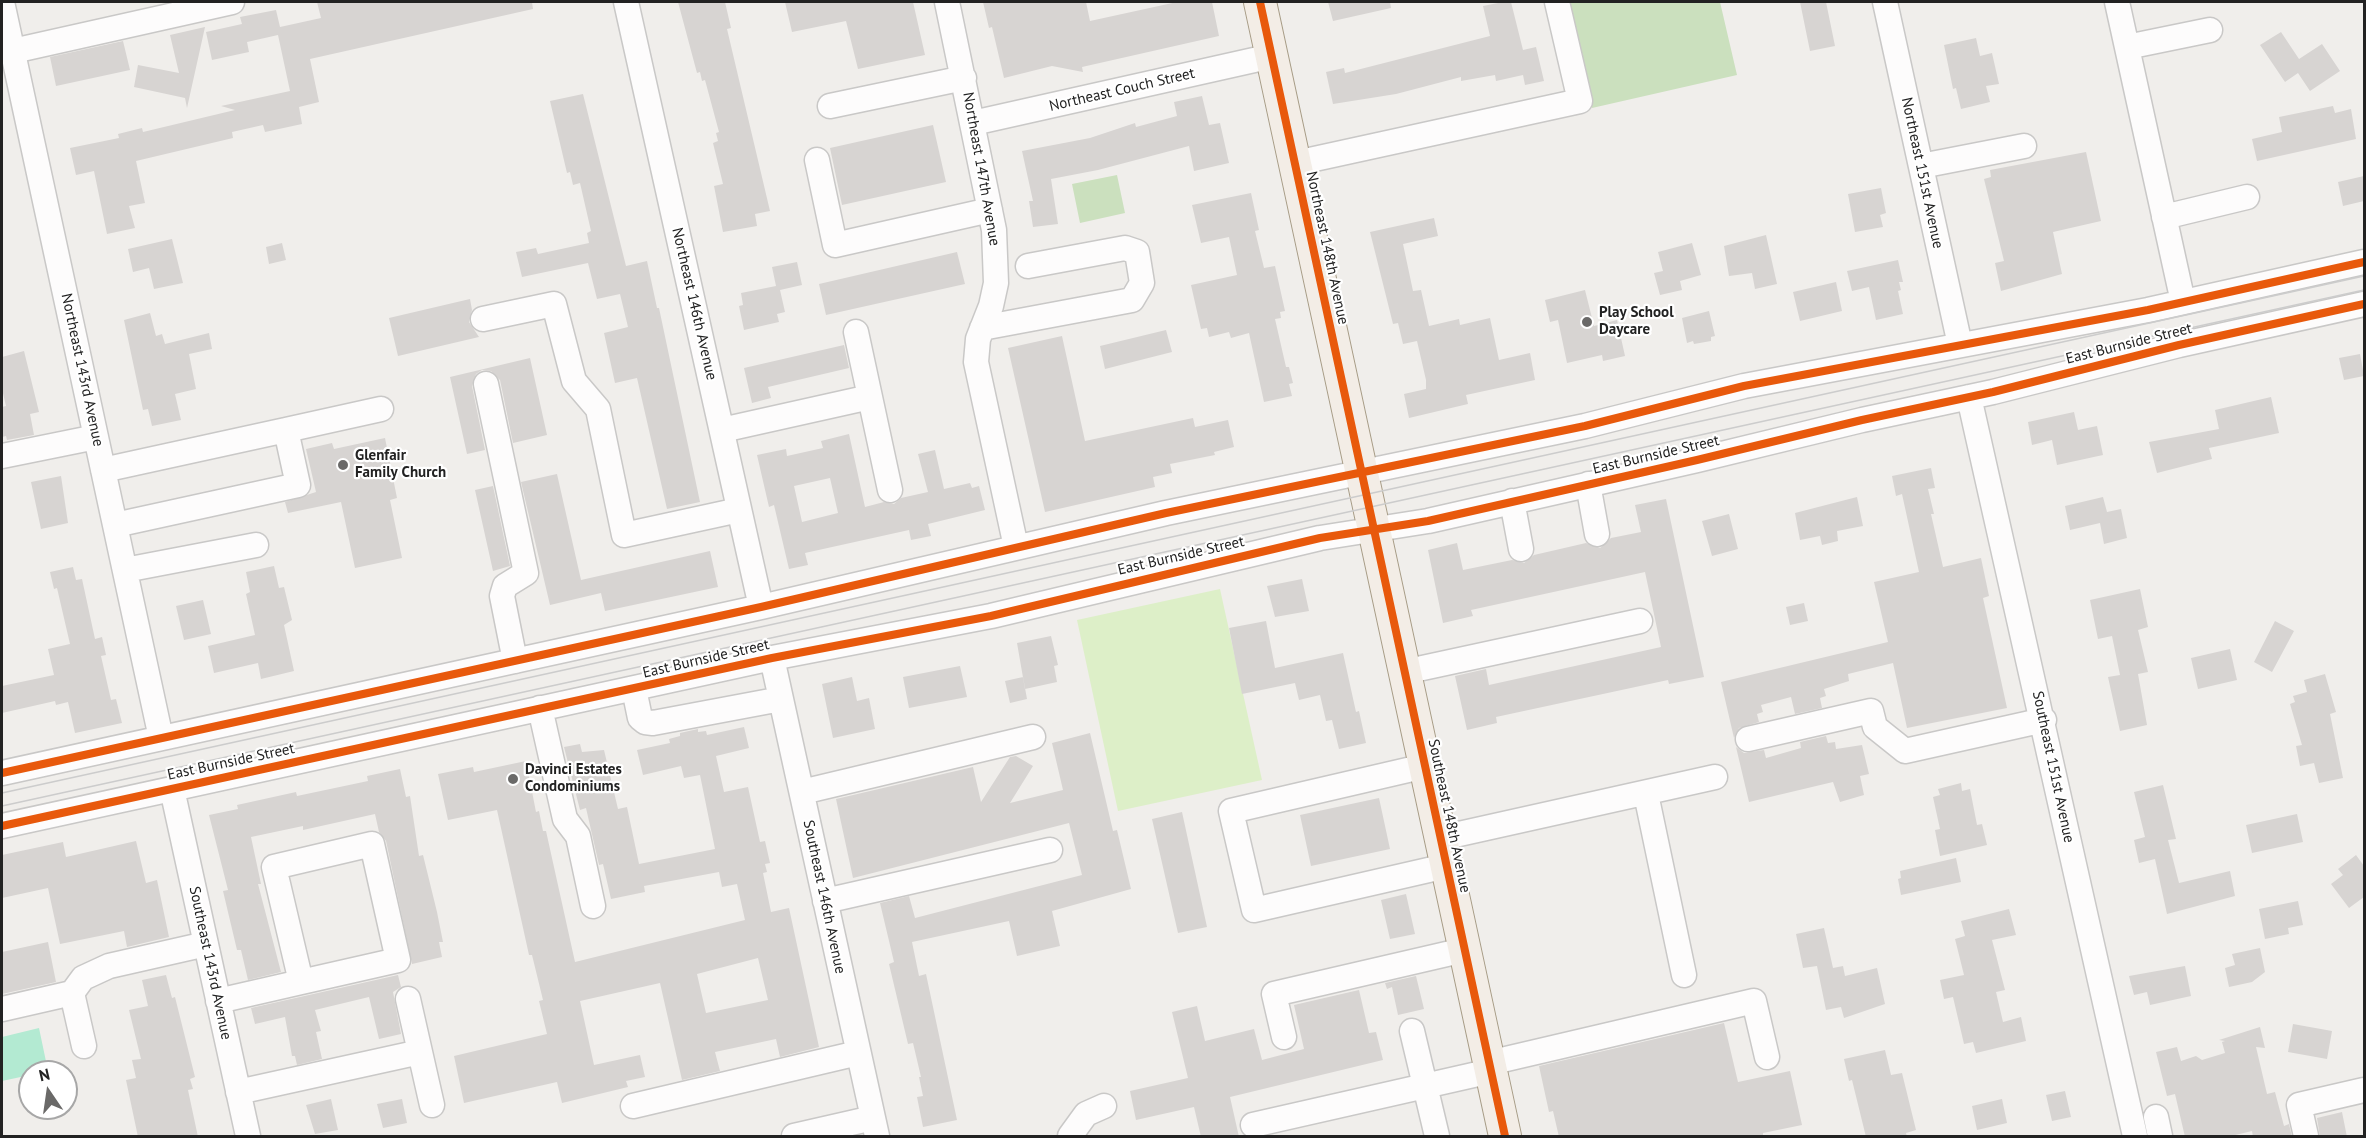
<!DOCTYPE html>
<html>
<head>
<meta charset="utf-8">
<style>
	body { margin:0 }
	#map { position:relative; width:2366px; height:1138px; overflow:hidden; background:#f0eeeb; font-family:"PT Sans",sans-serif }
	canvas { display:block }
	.frame { position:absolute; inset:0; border:3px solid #222; pointer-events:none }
	.north { position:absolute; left:18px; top:1060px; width:60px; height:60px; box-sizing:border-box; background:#fff; border:2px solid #a7a7a7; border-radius:50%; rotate:347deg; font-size:16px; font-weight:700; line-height:24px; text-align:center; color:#222 }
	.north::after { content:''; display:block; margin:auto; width:21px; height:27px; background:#6a6968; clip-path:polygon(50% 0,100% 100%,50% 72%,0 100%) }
</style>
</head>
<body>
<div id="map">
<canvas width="2366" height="1138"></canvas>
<div class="frame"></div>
<div class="north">N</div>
</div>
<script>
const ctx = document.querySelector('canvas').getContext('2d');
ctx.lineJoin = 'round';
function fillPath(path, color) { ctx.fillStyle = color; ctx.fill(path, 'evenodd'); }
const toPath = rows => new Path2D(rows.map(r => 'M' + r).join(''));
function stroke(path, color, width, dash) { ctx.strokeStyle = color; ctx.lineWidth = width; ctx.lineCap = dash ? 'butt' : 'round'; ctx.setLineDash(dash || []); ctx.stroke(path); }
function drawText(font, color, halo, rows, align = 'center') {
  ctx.font = font + ' "PT Sans",sans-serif'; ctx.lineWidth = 4.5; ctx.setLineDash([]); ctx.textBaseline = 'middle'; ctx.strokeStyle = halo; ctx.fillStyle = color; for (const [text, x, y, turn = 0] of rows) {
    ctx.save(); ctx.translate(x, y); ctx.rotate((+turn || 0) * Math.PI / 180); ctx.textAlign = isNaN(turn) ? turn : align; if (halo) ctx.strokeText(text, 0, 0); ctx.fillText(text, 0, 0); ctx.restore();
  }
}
const grass = toPath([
	[1220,589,1262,780,1118,811,1077,620]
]);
const forest = toPath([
	[1569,2,1720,2,1737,75,1592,108],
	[1117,175,1125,213,1080,223,1072,184]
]);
const pitch = toPath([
	[39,1028,48,1071,30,1072,30,1075,2,1081,2,1037]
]);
const building = toPath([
	[317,2,532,2,533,9,310,59,319,102,299,107,302,124,265,132,263,125,232,132,233,138,136,161,145,203,129,206,135,228,107,234,94,171,76,175,70,148,119,138,118,134,142,128,143,132,235,110,221,106,290,91,278,35,247,42,249,52,212,60,206,32,242,24,240,17,276,10,280,27,321,18],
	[678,2,725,2,731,28,727,29,770,211,755,214,757,226,723,232,714,186,723,184,713,143,718,141,716,133,719,132,705,80,702,81,700,72,697,73],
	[785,2,913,2,925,55,858,69,846,21,792,32],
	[983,2,1086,2,1090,21,1177,2,1212,2,1219,36,1082,67,1083,72,1052,66,1004,78,992,27,989,28],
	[1328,2,1390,2,1391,8,1333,21],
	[1503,2,1511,2,1523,50,1536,47,1544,81,1525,85,1523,75,1496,81,1495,75,1461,81,1461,77,1396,94,1333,104,1326,72,1344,68,1345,73,1490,36,1483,6],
	[1800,2,1826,2,1835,46,1810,51],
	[205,27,187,108,185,98,134,87,138,65,179,73,170,35],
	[2281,32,2299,59,2322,44,2340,71,2310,91,2298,73,2285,82,2260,45],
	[1976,38,1980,56,1992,53,1999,84,1986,86,1990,102,1961,109,1956,88,1953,89,1944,45],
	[123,41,130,70,56,86,50,57],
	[583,94,626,266,647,261,657,308,659,308,700,502,667,509,637,378,615,383,604,333,628,327,620,294,597,299,588,263,522,277,516,252,536,248,538,254,589,243,587,233,591,231,580,183,573,185,570,172,567,173,550,101],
	[1202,96,1209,125,1220,123,1229,163,1194,171,1189,146,1098,170,1051,179,1058,224,1033,227,1029,201,1033,201,1022,151,1090,138,1135,123,1136,127,1177,116,1174,102],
	[2333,106,2335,113,2351,109,2356,139,2257,161,2252,139,2282,132,2279,117],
	[933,125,946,182,842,205,830,148],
	[2086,152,2101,221,2053,232,2062,274,2001,291,1995,263,2004,261,1984,179,1991,177,1990,170],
	[2364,176,2364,201,2343,206,2338,182],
	[1881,188,1886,213,1880,215,1883,227,1855,232,1848,194],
	[1251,193,1259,230,1255,231,1264,268,1275,266,1285,311,1280,312,1281,318,1275,319,1286,367,1289,367,1293,383,1289,384,1292,396,1264,402,1249,333,1231,338,1229,332,1209,337,1207,328,1201,329,1191,285,1237,275,1229,237,1201,243,1192,205],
	[1434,218,1438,236,1403,244,1413,291,1421,290,1429,326,1459,319,1460,325,1490,318,1499,360,1530,353,1535,380,1466,395,1468,404,1409,418,1404,394,1426,389,1426,380,1417,341,1403,344,1398,323,1393,324,1370,232],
	[1766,235,1777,284,1755,289,1752,273,1729,276,1724,246],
	[172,239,183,283,154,289,149,268,133,272,128,249],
	[282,243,286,260,269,264,266,247],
	[1692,243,1701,275,1680,281,1682,290,1660,295,1654,273,1663,271,1658,252],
	[957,252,965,284,826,315,819,284],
	[1898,260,1903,282,1899,282,1901,290,1898,291,1903,314,1876,320,1869,287,1852,291,1847,271],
	[797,262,802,285,780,290,785,312,777,314,779,322,744,330,739,306,743,305,741,293,776,286,772,267],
	[1836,282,1842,311,1800,321,1793,292],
	[1585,290,1594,326,1617,320,1625,356,1603,361,1602,355,1567,363,1558,320,1550,322,1545,300],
	[470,299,472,310,469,322,479,337,398,356,389,318],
	[1709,311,1715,336,1711,337,1711,341,1694,344,1693,341,1687,343,1682,318],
	[150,313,156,336,162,334,165,344,209,333,212,349,189,354,196,389,175,394,181,420,152,426,148,409,143,410,124,320],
	[1166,330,1172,352,1105,369,1100,346],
	[1062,336,1085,441,1193,418,1195,427,1228,420,1234,447,1214,452,1215,455,1170,464,1172,473,1153,477,1155,487,1045,512,1008,348],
	[844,345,849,368,768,387,771,398,752,403,744,368],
	[24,351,39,412,30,414,34,435,7,440,6,436,2,437,2,407,6,406,2,389,2,357],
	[2360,354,2364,376,2344,380,2339,358],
	[530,358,547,435,513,443,500,380,491,371,482,370,476,374,472,386,485,450,467,454,450,377],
	[2271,397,2279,433,2209,448,2212,459,2157,473,2149,442,2219,429,2215,410],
	[2074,412,2078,430,2097,426,2103,455,2057,465,2052,440,2032,445,2028,422],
	[849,434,865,507,884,502,894,504,901,498,928,492,918,454,935,450,944,489,970,483,972,488,979,486,985,510,928,524,931,536,911,540,909,530,805,553,808,565,789,569,774,505,769,507,757,455,786,449,787,456,823,448,821,441],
	[830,478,838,513,802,522,794,486],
	[385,438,397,498,390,500,402,558,355,568,341,502,288,513,285,502,316,492,306,449,332,443,334,449],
	[1931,468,1935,488,1928,489,1934,514,1931,514,1943,567,1981,558,1989,596,1983,598,2007,708,1907,728,1893,663,1848,674,1849,681,1824,689,1826,696,1820,698,1822,708,1795,714,1791,697,1761,705,1763,712,1757,714,1759,722,1739,728,1734,738,1721,682,1888,642,1874,582,1919,572,1902,494,1896,496,1892,476],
	[557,474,581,580,710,551,718,587,605,611,601,593,550,605,521,482],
	[61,476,68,523,41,529,31,482],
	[493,486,510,566,493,571,475,490],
	[1857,497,1863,526,1837,531,1838,541,1822,545,1820,536,1800,540,1795,513],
	[2103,497,2107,512,2121,509,2127,538,2104,544,2100,523,2070,530,2065,506],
	[1666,499,1704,677,1669,684,1668,680,1496,717,1497,723,1467,730,1455,676,1486,669,1489,685,1661,647,1645,572,1471,610,1473,616,1443,623,1428,550,1457,543,1463,570,1512,560,1524,563,1534,555,1586,543,1600,548,1611,538,1641,532,1635,505],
	[1729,514,1738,549,1712,556,1702,521],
	[274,566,279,588,284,587,292,620,284,625,294,671,261,679,258,663,214,673,208,646,255,635,246,594,250,592,246,572],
	[73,567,76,580,82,579,95,639,102,637,106,655,101,656,111,700,116,699,122,723,75,733,68,702,56,705,55,701,2,713,2,686,54,675,48,649,70,644,57,588,54,589,50,572],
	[1302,579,1309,611,1275,617,1267,586],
	[2140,589,2148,627,2138,630,2148,672,2138,674,2147,725,2120,731,2108,677,2120,675,2112,636,2098,639,2090,600],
	[203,600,211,634,184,640,176,606],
	[1804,603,1808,621,1790,625,1786,607],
	[1266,621,1275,668,1343,653,1356,712,1359,711,1366,743,1339,749,1332,720,1326,721,1320,695,1299,700,1295,683,1242,694,1229,628],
	[2275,621,2294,631,2272,672,2254,662],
	[1051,636,1058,665,1054,666,1057,682,1025,689,1017,643],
	[2230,649,2237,680,2198,689,2191,658],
	[960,666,967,697,909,708,903,677],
	[2325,674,2336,712,2330,714,2343,778,2319,783,2314,763,2300,766,2296,746,2302,745,2290,704,2295,702,2293,696,2307,692,2304,680],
	[852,677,857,701,869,698,875,729,833,738,822,684],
	[1023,677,1027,699,1010,703,1005,681],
	[744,727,749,748,716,756,724,792,748,787,760,842,765,841,770,863,765,864,767,872,763,873,771,912,789,908,819,1047,780,1057,776,1039,715,1052,720,1071,682,1080,660,983,580,1001,594,1065,640,1055,645,1077,626,1081,628,1087,562,1103,557,1082,464,1103,454,1056,547,1034,539,1001,543,1000,532,955,529,955,497,810,448,820,438,774,473,767,474,772,526,761,536,812,539,811,543,831,546,831,575,962,745,920,737,884,722,887,719,872,644,886,645,892,611,899,603,864,599,865,586,808,580,810,564,747,580,744,582,752,604,750,618,809,627,807,639,864,715,849,700,775,684,778,681,766,643,775,637,750,670,743,669,739,680,736,680,733,698,729,698,732,706,731,707,735],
	[758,958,768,1000,706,1013,697,974],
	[1090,733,1113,831,1117,830,1131,889,1052,911,1060,946,1017,956,1009,921,912,942,919,976,926,974,957,1120,923,1127,917,1097,923,1096,919,1077,921,1077,913,1043,908,1044,889,964,894,962,880,903,909,896,915,918,1082,875,1069,823,853,878,836,799,973,767,981,802,1010,757,1016,756,1033,766,1010,803,1063,790,1052,743],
	[1826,736,1828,743,1835,742,1836,749,1862,745,1869,774,1860,776,1864,795,1840,802,1833,782,1749,802,1736,747,1744,753,1764,750,1766,758,1801,748,1800,742],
	[400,769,406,797,410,796,419,856,423,855,437,912,443,942,439,942,442,957,412,964,386,841,379,832,375,814,303,830,303,826,251,837,261,884,258,884,281,972,248,980,241,950,237,950,223,891,228,890,209,815,238,809,237,805,296,792,297,796,368,781,367,776],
	[1961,783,1962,791,1970,789,1977,825,1982,824,1987,845,1940,856,1935,830,1940,829,1933,797,1940,795,1938,789],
	[2163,785,2176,839,2168,840,2179,883,2230,871,2235,896,2167,914,2155,859,2139,863,2134,840,2145,837,2134,792],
	[1379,798,1390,849,1311,866,1300,815],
	[1182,812,1207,927,1178,933,1152,819],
	[2297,814,2303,842,2252,853,2246,825],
	[136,841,146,883,157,880,169,937,127,947,124,931,60,944,48,888,2,898,2,855,63,842,66,857],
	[2356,855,2364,866,2364,897,2349,908,2331,884,2343,875,2338,869],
	[1956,858,1961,882,1901,895,1898,879,1901,878,1900,871],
	[1406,894,1415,934,1390,939,1381,900],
	[2298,901,2303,925,2288,928,2289,934,2265,939,2259,909],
	[2009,909,2016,935,1992,940,2005,990,1996,992,2003,1022,2021,1017,2026,1041,1976,1053,1973,1042,1964,1044,1953,997,1944,999,1940,980,1964,975,1955,939,1965,936,1961,921],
	[1824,928,1833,968,1843,966,1845,976,1877,968,1885,1004,1844,1018,1841,1007,1826,1010,1817,966,1803,968,1796,934],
	[48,942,56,982,2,994,2,952],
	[2260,948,2265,972,2252,982,2229,987,2225,968,2235,965,2232,954],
	[2185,966,2191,996,2150,1005,2147,992,2134,995,2129,976],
	[166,975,172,998,175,997,195,1077,190,1079,193,1089,188,1090,198,1137,138,1137,126,1080,136,1078,132,1060,141,1059,129,1010,148,1006,142,980],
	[398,975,401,987,393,992,401,1034,379,1039,369,997,315,1010,321,1031,316,1032,322,1059,297,1065,295,1056,292,1056,285,1017,255,1024,251,1008],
	[1416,976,1424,1009,1398,1015,1392,987,1387,989,1385,983],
	[1359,990,1369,1033,1376,1032,1383,1060,1230,1097,1239,1137,1201,1137,1194,1107,1136,1120,1130,1091,1188,1078,1172,1012,1197,1006,1205,1041,1254,1029,1262,1060,1304,1049,1294,1005],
	[1724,1023,1738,1082,1790,1071,1802,1125,1763,1133,1763,1137,1559,1137,1553,1111,1549,1112,1539,1066],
	[2293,1024,2332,1031,2327,1059,2288,1052],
	[2260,1027,2265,1048,2256,1047,2267,1094,2275,1092,2284,1126,2289,1124,2292,1137,2253,1137,2252,1131,2227,1137,2185,1137,2175,1094,2167,1096,2156,1052,2177,1047,2181,1061,2196,1056,2202,1060,2225,1053,2222,1042,2225,1041,2219,1040],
	[1885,1050,1891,1075,1902,1073,1916,1130,1906,1133,1907,1137,1866,1137,1852,1080,1849,1081,1844,1059],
	[2065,1091,2071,1117,2052,1121,2046,1095],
	[331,1099,338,1130,315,1134,306,1105],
	[402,1099,407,1123,383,1128,377,1104],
	[2002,1099,2007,1123,1977,1130,1972,1106],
	[2342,1112,2347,1137,2320,1137,2317,1118]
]);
const minor = toPath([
	[2,2,161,738],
	[626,2,761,607],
	[947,2,994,230,996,283,991,306,978,339,976,362,1016,547],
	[1885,2,1960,345],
	[2117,2,2183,302],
	[2127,47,2210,30],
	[13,51,232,2],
	[830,106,964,78],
	[973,123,1272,56],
	[817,160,835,245,990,210],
	[1296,163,1580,101,1557,2],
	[1921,166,2024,146],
	[2164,217,2247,197],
	[483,319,554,304,574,381,598,409,624,535,739,510],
	[982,328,1132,300,1142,283,1137,252,1125,248,1028,266],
	[856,332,870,397],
	[486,384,526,573,505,586,502,596,515,661],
	[1969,397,2135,1136],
	[286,430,381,409],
	[722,430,870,397,890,490],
	[2,456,96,437],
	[103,470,286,430,298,485,115,525],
	[1588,484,1597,534],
	[1512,501,1521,549],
	[125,570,256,545],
	[772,658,877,1136],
	[1404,672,1640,621],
	[634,689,640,718,645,722,653,723,781,699],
	[540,708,565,819,578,836,593,906],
	[1748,739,1871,711,1875,727,1905,751,2044,720],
	[1425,766,1231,811,1254,910,1446,866],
	[2,773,761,607,1166,513,1585,426,1744,386,2148,310,2364,262],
	[172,789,248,1136],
	[802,792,1033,737],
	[1646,794,1684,975],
	[2,826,772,658,991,616,1320,538,1428,521,1697,460,1862,420,1993,392,2179,345,2364,304],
	[1441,838,1715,777],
	[825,901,1050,850],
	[408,999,432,1105],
	[218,1001,301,982,398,960,372,844,274,867,301,982],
	[2,1009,72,993],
	[1412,1031,1437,1136],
	[1284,1037,1274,994,1464,950],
	[84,1046,72,993,83,978,109,966,206,944],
	[1489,1063,1754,1001,1767,1057],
	[238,1092,420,1052],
	[633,1106,858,1053],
	[2156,1117,2160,1136],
	[1253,1125,1491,1071],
	[794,1136,873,1118],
	[1070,1136,1086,1114,1104,1106],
	[2306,1136,2299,1105,2364,1090]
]);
const major = toPath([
	[1260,2,1505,1136]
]);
const tram = toPath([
	[2,793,2364,276],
	[2,806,2364,290]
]);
const cycleway = toPath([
	[1260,2,1505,1136],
	[2,773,761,607,1166,513,1585,426,1744,386,2148,310,2364,262],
	[2,826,772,658,991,616,1320,538,1428,521,1697,460,1862,420,1993,392,2179,345,2364,304]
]);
const markers = [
	[1587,322,6,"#6a6968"],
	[343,465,6,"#6a6968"],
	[513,779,6,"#6a6968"]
];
const streetNames = [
	["Northeast Couch Street",1122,90,-13],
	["Northeast 147th Avenue",981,169,80],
	["Northeast 151st Avenue",1922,173,78],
	["Northeast 148th Avenue",1327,248,78],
	["Northeast 146th Avenue",694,304,77],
	["East Burnside Street",2129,344,-14],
	["Northeast 143rd Avenue",82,370,78],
	["East Burnside Street",1656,455,-13],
	["East Burnside Street",1181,556,-13],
	["East Burnside Street",706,659,-13],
	["East Burnside Street",231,762,-12],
	["Southeast 151st Avenue",2053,767,78],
	["Southeast 148th Avenue",1449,816,78],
	["Southeast 146th Avenue",824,897,78],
	["Southeast 143rd Avenue",210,963,78]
];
const poiNames = [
	["Play School",1599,313],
	["Daycare",1599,330],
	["Glenfair",355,456],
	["Family Church",355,473],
	["Davinci Estates",525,770],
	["Condominiums",525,787]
];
fillPath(grass, '#ddefc8');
fillPath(forest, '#cbe0be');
fillPath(pitch, '#b3ead2');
fillPath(building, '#d7d4d2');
stroke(minor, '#c9c8c7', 27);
stroke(major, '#a79c86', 34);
stroke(minor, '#fdfcfc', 24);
stroke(major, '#f3ede6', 32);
stroke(tram, '#ccc', 1.5);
stroke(cycleway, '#e8590c', 8);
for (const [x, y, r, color] of markers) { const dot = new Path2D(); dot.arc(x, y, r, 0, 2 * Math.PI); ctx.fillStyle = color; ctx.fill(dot); stroke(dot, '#fff', 2); }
drawText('15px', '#222', '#fff', streetNames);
drawText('bold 15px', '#222', '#fff', poiNames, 'left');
</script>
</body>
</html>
